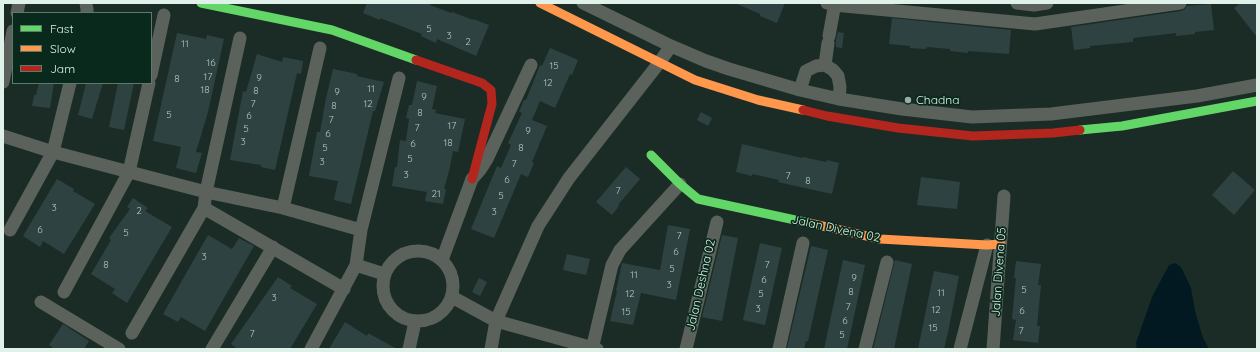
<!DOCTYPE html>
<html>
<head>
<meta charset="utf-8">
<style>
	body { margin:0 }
	#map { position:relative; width:1260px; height:352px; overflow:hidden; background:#1b2c26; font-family:Quicksand,sans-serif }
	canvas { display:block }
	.frame { position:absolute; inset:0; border:4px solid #dff1e8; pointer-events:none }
	.legend { position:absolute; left:12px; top:12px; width:140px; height:72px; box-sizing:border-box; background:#09291d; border:1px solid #5f796e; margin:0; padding:5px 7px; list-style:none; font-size:12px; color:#dff1e8 }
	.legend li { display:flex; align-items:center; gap:8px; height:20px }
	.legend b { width:20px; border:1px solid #5f796e }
</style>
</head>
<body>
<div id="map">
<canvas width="1260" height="352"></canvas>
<div class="frame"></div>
<ul class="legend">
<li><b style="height:5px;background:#63d668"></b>Fast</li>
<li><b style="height:5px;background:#ff974d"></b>Slow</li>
<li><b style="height:5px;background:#b3261e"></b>Jam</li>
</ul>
</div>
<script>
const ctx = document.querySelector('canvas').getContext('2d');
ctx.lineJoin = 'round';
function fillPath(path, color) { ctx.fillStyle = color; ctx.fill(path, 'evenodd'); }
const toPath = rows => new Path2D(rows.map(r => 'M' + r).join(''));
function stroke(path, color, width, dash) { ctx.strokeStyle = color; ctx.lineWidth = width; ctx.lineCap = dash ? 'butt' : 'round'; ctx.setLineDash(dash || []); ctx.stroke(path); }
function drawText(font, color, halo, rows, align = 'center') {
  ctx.font = font + ' Quicksand,sans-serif'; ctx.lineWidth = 3.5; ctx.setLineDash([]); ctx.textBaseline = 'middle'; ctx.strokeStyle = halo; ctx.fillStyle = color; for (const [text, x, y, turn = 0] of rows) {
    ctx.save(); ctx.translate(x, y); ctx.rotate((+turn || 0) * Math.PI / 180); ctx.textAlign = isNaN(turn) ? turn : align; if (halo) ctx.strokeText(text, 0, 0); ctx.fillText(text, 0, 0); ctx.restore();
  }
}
const water = toPath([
	[1175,263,1181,267,1191,288,1195,311,1203,338,1209,349,1137,349,1136,343,1152,297,1169,265]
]);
const building = toPath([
	[367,3,431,3,430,5,451,13,452,12,473,20,473,19,489,25,476,56,437,39,436,43,421,36,422,34,380,18,380,20,363,13],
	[735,3,785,3,777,23,760,16,760,14],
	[1240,3,1257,3,1257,37,1234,8],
	[1211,4,1214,30,1195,32,1195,34,1176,36,1176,33,1133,38,1133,42,1090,46,1090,48,1074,50,1071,27,1181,11,1185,9,1187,6],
	[892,18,1011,30,1009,54,968,51,968,53,950,51,950,49,927,47,926,49,910,48,910,46,889,44],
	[838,32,844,33,842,48,836,47,836,40],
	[177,33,206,39,207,35,224,39,208,112,196,152,202,153,196,173,176,168,181,147,153,141],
	[550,48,578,60,572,75,570,74,555,108,540,101,532,120,547,126,532,162,534,163,528,177,521,174,494,238,471,229,497,166,501,168,511,145,508,143,522,113,519,112,524,100,526,100,540,65,542,66],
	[257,54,282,62,283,57,303,61,301,74,297,73,275,170,261,167,261,165,230,160,243,91,246,92],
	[333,69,357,74,357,76,384,82,375,111,373,111,351,204,334,200,338,181,309,176,317,132,320,132,326,98],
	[417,81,437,86,432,109,436,110,435,113,465,119,458,152,453,151,449,171,444,189,446,189,443,204,425,201,427,192,392,186,395,167,397,167,400,140,406,141,409,119,406,118,409,105,412,105],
	[39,83,54,83,50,108,32,106,34,95,36,95],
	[86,83,103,83,92,119,78,115],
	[118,83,134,83,124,130,109,127],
	[701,112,712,118,708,126,697,120],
	[742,144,802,158,803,157,826,162,827,160,839,163,832,194,778,182,779,180,752,174,752,176,736,172],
	[626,167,640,179,618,205,619,206,612,215,596,202],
	[1233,171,1255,190,1234,215,1212,195],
	[921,177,960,182,957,209,917,205],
	[57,179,74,189,73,191,95,204,64,254,43,241,40,247,23,236],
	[133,198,148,208,145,211,172,227,127,303,112,293,115,289,91,274,111,240,109,238,130,209,127,207],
	[668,225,690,229,676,300,641,293,633,325,610,321,617,291,616,291,622,263,660,270],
	[208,235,232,249,239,238,254,246,205,331,181,317,178,322,163,314],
	[722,235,738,238,722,321,702,317],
	[760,243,782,248,765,325,743,320],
	[811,246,828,250,808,341,806,341,804,349,792,349,787,348],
	[567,254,590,259,586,275,563,270],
	[843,260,865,265,847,349,824,349],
	[895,260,912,264,894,349,873,349],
	[1016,261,1041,264,1038,285,1041,285,1037,326,1040,326,1038,343,1013,340,1016,320,1012,319,1016,278,1014,278],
	[934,271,959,276,948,332,944,349,918,349],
	[278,277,292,286,290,288,317,304,290,349,238,349,231,344],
	[479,278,487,282,480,296,472,292],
	[345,322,367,336,368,333,397,349,329,349],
	[63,324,89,341,84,349,55,349,49,345]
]);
const street = toPath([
	[86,3,87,9,87,13],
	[583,3,671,46,706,61,729,69,800,90,839,99,902,109,972,117,1051,114,1197,96,1257,85],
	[827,3,834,5,1035,24,1180,3],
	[1017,3,1034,5,1047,3],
	[17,13,19,3],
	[829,36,835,3],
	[240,38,206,192,204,208,344,289],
	[825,65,828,43],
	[151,75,164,15],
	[3,82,13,31],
	[800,90,806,71,816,66,825,65,833,70,838,76,840,87,839,99],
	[3,136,53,152,206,192,283,208,361,230],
	[283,208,320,48],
	[10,230,53,152,70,83],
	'383 286a35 35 0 1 1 70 0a35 35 0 1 1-70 0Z',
	[442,260,472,179,480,170,487,159,531,65],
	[356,265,384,274],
	[64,292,129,172,149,83],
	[452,297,496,321,597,349],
	[41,302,119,349],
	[132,333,204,208],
	[212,349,273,247],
	[311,349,356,265,361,230,399,78],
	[409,349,415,322],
	[491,349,496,321,538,226,569,178,659,63,671,46],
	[592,349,612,265,620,250,680,184],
	[686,349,717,222],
	[779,349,803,243],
	[865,349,887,262],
	[960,349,987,245],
	[993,349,1004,196]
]);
const fast = toPath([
	[201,3,332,30,416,60],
	[1080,130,1122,126,1257,101],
	[651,155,680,184,698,199,809,223]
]);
const slow = toPath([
	[540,3,695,80,758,100,803,110],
	[809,223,880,239,987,245,1001,244]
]);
const jam = toPath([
	[416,60,482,83,491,90,492,104,472,179],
	[803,110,827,116,898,128,973,136,1053,133,1080,130]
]);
const markers = [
	[908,100,4,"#9aaca4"]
];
const numberNames = [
	["5",429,29],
	["3",449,36],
	["2",468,42],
	["11",185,44],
	["16",211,63],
	["15",554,66],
	["17",208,77],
	["9",259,78],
	["8",177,79],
	["12",548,83],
	["11",371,89],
	["18",205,90],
	["8",256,91],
	["9",337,92],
	["9",424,97],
	["7",253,104],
	["12",368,104],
	["8",334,106],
	["8",420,113],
	["5",169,115],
	["6",249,116],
	["7",331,120],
	["17",452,126],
	["7",417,128],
	["5",246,129],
	["9",528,131],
	["6",328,134],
	["3",243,142],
	["18",448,143],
	["6",413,144],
	["5",325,148],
	["8",521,148],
	["5",410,159],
	["3",322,162],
	["7",514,164],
	["3",406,175],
	["7",788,176],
	["6",507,180],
	["8",808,181],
	["7",618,191],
	["21",436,194],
	["5",501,196],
	["3",54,208],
	["2",139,211],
	["3",494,212],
	["6",40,230],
	["5",126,233],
	["7",679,236],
	["6",676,252],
	["3",204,257],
	["8",106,265],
	["7",767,265],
	["5",672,269],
	["11",634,275],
	["9",854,278],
	["6",764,280],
	["3",669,285],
	["5",1024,290],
	["8",851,292],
	["11",941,293],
	["12",630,294],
	["5",761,294],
	["3",274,298],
	["7",848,307],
	["3",758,309],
	["12",936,310],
	["6",1022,311],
	["15",626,312],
	["6",845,321],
	["15",933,328],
	["7",1021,331],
	["7",252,334],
	["5",842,335]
];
const poiNames = [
	["Chadna",916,100]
];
const streetNames = [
	["Jalan Divena 02",836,229,12],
	["Jalan Divena 05",999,272,-86],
	["Jalan Deshna 02",701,285,-77]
];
fillPath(water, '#021922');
fillPath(building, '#2e4341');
stroke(street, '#5b625c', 13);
stroke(fast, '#63d668', 9);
stroke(slow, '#ff974d', 9);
stroke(jam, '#b3261e', 9);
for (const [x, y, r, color] of markers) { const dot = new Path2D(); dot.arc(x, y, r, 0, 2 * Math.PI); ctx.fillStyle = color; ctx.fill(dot); stroke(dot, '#09291d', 1.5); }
drawText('10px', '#b3c6be', null, numberNames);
drawText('12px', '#dff1e8', '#09291d', poiNames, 'left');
drawText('12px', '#dff1e8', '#09291d', streetNames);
</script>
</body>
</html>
